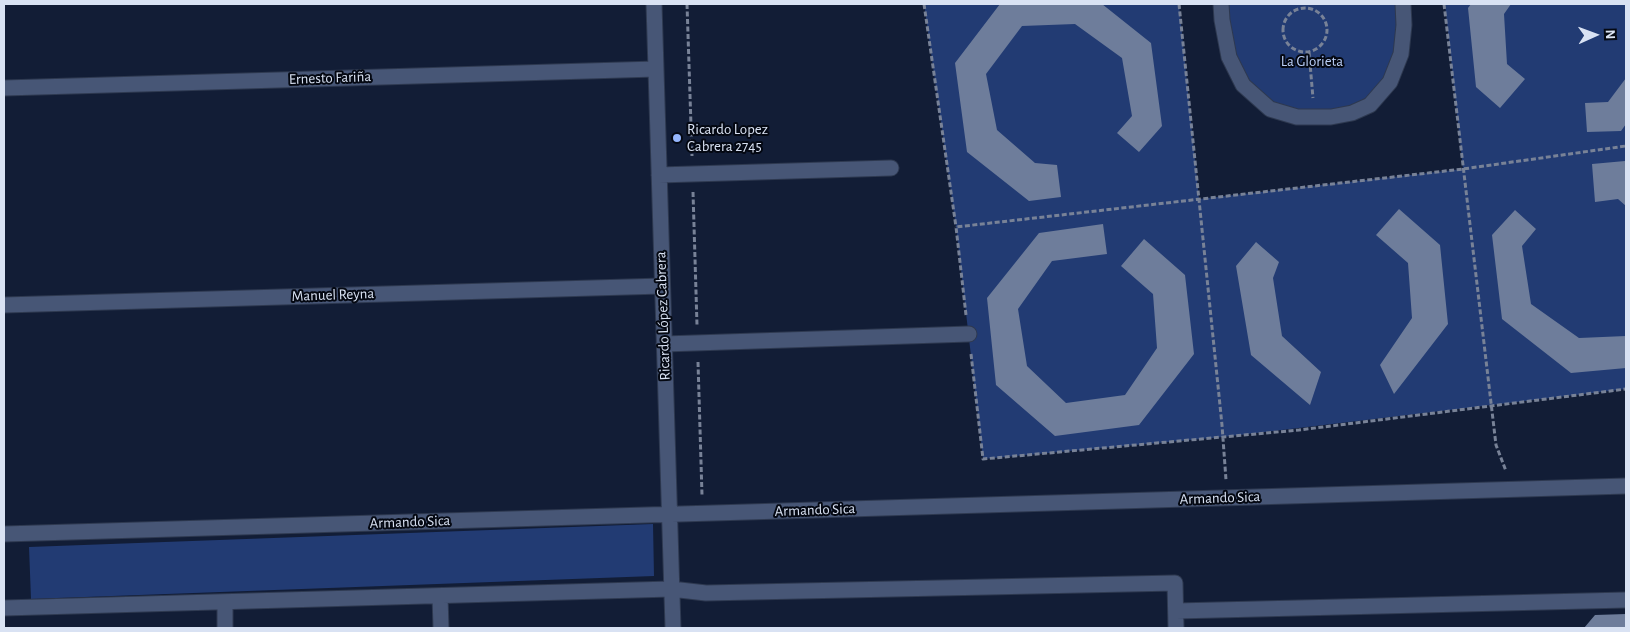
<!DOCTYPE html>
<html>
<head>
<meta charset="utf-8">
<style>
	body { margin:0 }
	#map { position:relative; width:1630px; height:632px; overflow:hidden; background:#121d36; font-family:"Alegreya Sans",sans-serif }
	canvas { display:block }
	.frame { position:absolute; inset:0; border:5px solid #d9e2f3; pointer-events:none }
	.north { position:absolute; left:1570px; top:10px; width:50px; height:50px; -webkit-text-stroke:4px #040812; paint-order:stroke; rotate:88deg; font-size:14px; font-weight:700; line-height:20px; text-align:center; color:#d9e2f3 }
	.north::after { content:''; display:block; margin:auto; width:18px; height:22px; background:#d9e2f3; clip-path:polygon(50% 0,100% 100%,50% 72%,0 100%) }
</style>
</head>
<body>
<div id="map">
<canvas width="1630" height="632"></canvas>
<div class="frame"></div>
<div class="north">N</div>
</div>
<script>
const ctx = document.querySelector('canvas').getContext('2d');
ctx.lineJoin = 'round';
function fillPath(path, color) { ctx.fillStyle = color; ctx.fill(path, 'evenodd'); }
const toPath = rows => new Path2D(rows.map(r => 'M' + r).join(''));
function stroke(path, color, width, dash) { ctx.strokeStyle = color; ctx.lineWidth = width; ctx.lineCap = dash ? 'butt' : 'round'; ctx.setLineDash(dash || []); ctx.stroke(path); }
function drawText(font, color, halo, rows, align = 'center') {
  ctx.font = font + ' "Alegreya Sans",sans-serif'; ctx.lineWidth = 4; ctx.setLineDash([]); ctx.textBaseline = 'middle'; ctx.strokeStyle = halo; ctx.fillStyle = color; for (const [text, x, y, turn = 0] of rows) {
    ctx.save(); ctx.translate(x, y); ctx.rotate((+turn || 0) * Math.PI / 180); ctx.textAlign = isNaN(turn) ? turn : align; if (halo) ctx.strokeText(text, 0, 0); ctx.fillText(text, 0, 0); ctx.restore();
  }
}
const green = toPath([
	[924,4,1179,4,1199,199,1463,169,1445,4,1626,4,1626,389,1223,437,983,459,956,227],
	[1221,4,1403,4,1401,54,1370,105,1297,117,1243,85],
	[653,524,654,576,31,599,29,547]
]);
const building = toPath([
	[1000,4,1102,4,1151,43,1162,126,1139,152,1117,133,1132,116,1122,58,1075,24,1022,26,986,74,997,130,1035,163,1057,165,1061,197,1029,201,967,152,955,63],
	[1471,4,1511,4,1504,14,1507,64,1525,79,1500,108,1476,87,1468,8],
	[1626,78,1626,124,1621,131,1587,132,1585,103,1608,102],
	[1625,161,1626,162,1626,206,1618,199,1595,202,1592,164],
	[1399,209,1440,245,1448,324,1394,394,1380,365,1412,318,1408,263,1376,235],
	[1515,210,1536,229,1522,246,1531,304,1579,338,1626,336,1626,368,1571,373,1502,319,1492,235],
	[1103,224,1107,254,1052,261,1018,309,1027,366,1066,403,1125,395,1157,348,1153,294,1121,266,1144,239,1185,275,1194,354,1139,425,1055,436,996,385,987,298,1039,233],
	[1256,242,1279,262,1273,278,1282,336,1321,372,1310,405,1251,355,1236,266],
	[1626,614,1626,628,1584,628,1595,615]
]);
const path = toPath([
	[687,4,692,156],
	[924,4,956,227],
	[1179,4,1222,425,1226,480],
	[1444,4,1496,445,1506,471],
	'1283 30a22 22 0 1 1 44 0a22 22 0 1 1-44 0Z',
	[1309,52,1313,98],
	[693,192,697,325],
	[966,315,956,227,1463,169,1626,146],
	[971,354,983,459,1299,430,1626,389],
	[698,362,702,495]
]);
const minor = toPath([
	[654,4,673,628],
	[1221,4,1222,20,1229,57,1243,85,1270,109,1297,117,1331,117,1352,113,1370,105,1390,82,1401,54,1404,25,1403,4],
	[4,88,656,69],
	[659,175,891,168],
	[4,305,662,286],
	[664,344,969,334],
	[4,534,1626,486],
	[440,596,441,628],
	[225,602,225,628],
	[4,608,671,589,706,593,1175,583,1176,628],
	[1176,611,1626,600]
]);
const markers = [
	[677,138,5,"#95b6fd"]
];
const parkNames = [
	["La Glorieta",1312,61]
];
const streetNames = [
	["Ernesto Fariña",330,78,-2],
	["Manuel Reyna",333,295,-2],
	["Ricardo López Cabrera",663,316,-92],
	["Armando Sica",1220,498,-2],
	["Armando Sica",815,510,-2],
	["Armando Sica",410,522,-2]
];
const poiNames = [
	["Ricardo Lopez",687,129],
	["Cabrera 2745",687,146]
];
fillPath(green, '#223b73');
fillPath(building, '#6e7d9b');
stroke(minor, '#2e3950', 17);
stroke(path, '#788297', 3, [5, 2.5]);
stroke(minor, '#475676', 15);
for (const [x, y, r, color] of markers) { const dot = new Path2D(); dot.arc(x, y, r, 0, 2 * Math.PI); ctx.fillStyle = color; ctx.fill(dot); stroke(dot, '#040812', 2); }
drawText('15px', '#bacef7', '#040812', parkNames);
drawText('15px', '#d9e2f3', '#040812', streetNames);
drawText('15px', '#d9e2f3', '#040812', poiNames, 'left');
</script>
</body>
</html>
